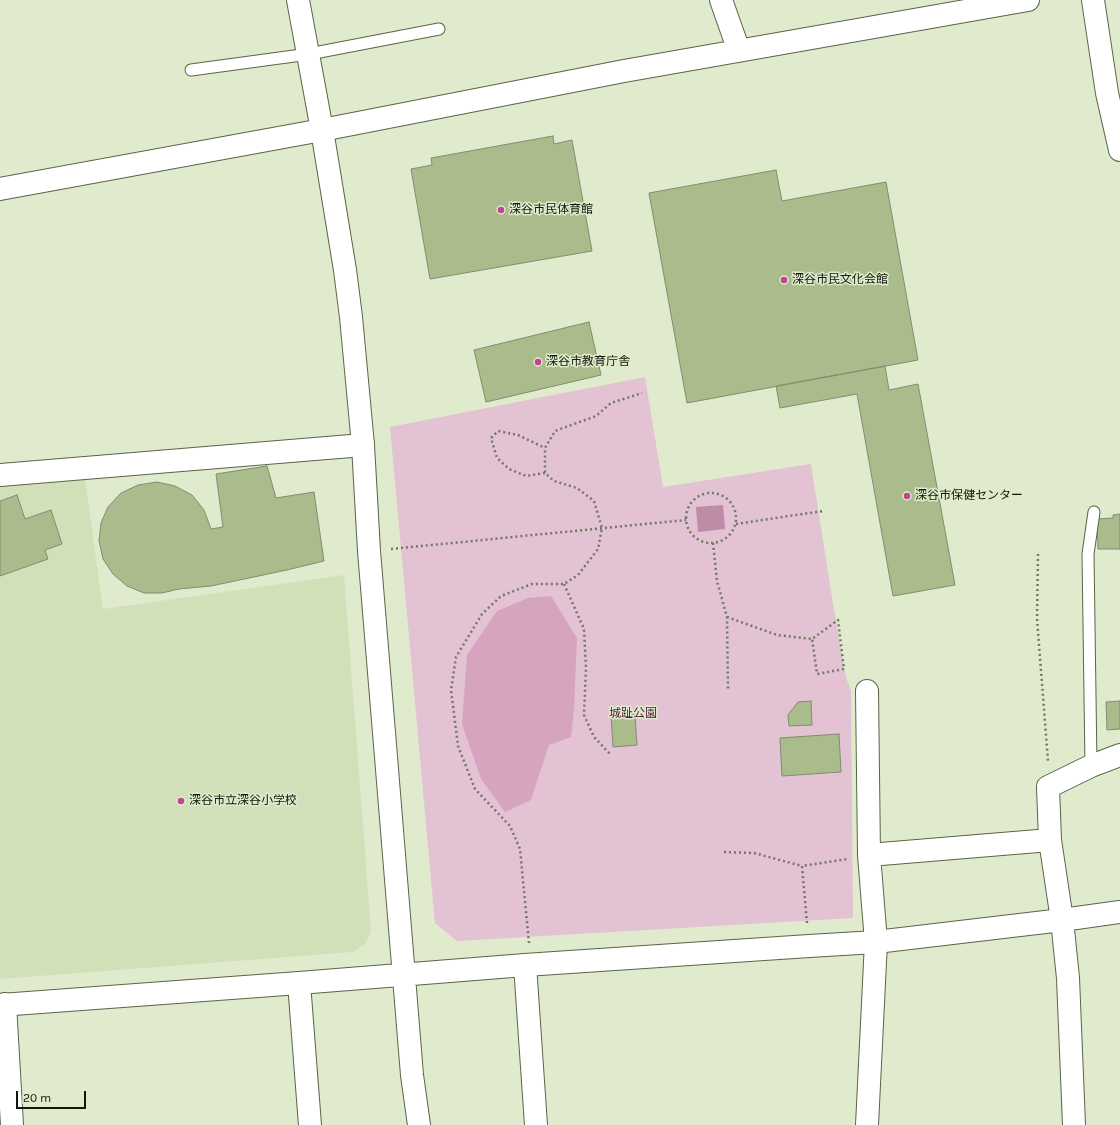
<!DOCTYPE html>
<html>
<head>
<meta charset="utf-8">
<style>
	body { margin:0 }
	#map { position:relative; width:1120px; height:1125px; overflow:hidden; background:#dfebcc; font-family:Karla,sans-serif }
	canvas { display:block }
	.scale { position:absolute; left:16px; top:1091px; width:70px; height:18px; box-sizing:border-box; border:2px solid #12160b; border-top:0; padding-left:5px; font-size:12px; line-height:14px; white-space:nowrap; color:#12160b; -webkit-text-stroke:3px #dfebcc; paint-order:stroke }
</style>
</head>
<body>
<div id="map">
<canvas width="1120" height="1125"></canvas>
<div class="scale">20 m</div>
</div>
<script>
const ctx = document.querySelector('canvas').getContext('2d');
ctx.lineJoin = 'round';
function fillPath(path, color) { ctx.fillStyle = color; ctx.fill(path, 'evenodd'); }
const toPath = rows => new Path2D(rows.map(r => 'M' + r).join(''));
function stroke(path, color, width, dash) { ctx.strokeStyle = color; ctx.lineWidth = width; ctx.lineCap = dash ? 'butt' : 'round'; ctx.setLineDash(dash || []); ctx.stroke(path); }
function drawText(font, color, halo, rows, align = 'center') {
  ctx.font = font + ' Karla,"Noto Sans JP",sans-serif'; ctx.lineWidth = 3; ctx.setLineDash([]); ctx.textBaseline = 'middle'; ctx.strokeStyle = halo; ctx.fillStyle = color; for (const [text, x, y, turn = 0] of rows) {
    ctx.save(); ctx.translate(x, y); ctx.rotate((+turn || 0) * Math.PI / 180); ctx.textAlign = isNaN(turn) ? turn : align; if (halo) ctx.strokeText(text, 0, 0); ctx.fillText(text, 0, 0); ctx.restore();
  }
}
const built = toPath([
	[85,479,103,609,344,575,371,932,365,944,353,952,0,979,0,487]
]);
const green = toPath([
	[645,377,663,487,811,464,833,604,846,678,851,690,853,918,457,941,435,923,390,427]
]);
const forest = toPath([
	[551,596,577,638,574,710,571,737,549,745,531,800,505,812,481,779,462,724,467,655,497,611,528,598]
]);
const water = toPath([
	[723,505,725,529,698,532,696,507]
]);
const building = toPath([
	[553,136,554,144,572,140,592,251,430,279,411,169,432,165,431,158,553,136],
	[776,170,782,201,886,182,918,360,687,403,649,193,776,170],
	[589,322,601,375,486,402,474,350,589,322],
	[885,366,889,390,918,384,955,585,893,596,857,394,780,408,776,386,885,366],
	[267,466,276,498,314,492,324,561,287,570,211,586,179,589,162,593,144,593,127,586,113,574,103,559,99,541,101,523,108,507,121,493,138,485,157,482,175,486,192,495,204,510,211,529,223,527,216,474,267,466],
	[17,495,25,519,51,510,62,544,45,550,48,559,0,576,0,501,17,495],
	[1120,514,1120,549,1098,549,1097,519,1113,518,1113,515,1120,514],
	[811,701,812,725,789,726,788,715,798,702,811,701],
	[1120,701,1120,729,1107,730,1106,702,1120,701],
	[635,714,637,745,613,747,611,715,635,714],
	[839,734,841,772,782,776,780,738,839,734]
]);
const path = toPath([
	[545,473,526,476,509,469,497,458,491,438,498,431,518,435,545,448],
	'686 518a25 25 0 1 1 50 0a25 25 0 1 1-50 0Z',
	[736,524,823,511],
	[713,543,717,581,727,617,728,690],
	[391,549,686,520],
	[1038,554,1037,619,1048,761],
	[564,584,584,629,586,669,584,715,594,737,610,754],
	[727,617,777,635,812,639,838,620,844,669,817,674,812,639],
	[724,852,754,853,802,866],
	[807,923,802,866,847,859],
	[529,943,520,849,510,826,475,789,458,746,451,690,456,657,482,614,501,596,532,584,564,584,578,575,598,549,602,528,594,501,577,488,554,481,545,473,545,448,555,431,596,416,611,403,642,393]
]);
const lane = toPath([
	[191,70,309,54,439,29],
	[1091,766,1088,554,1094,512]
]);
const street = toPath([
	[721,0,739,51],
	[1093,0,1107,93,1120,150],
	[0,189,322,130,624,71,1028,0],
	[0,475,363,445],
	[869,855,1050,840],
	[1062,920,1120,912],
	[525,965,536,1125],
	[299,983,310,1125],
	[5,1004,12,1125],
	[867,1125,876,942,869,855,867,691],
	[1074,1125,1068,978,1062,920,1050,840,1048,787,1091,766,1120,755]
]);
const secondary = toPath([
	[298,0,322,130,345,270,351,317,363,445,369,551,386,757,412,1075,419,1125],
	[0,1005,299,983,525,965,809,946,876,942,1062,920]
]);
const markers = [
	[501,210,4,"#c04493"],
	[784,280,4,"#c04493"],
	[538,362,4,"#c04493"],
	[907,496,4,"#c04493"],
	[181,801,4,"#c04493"]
];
const poiNames = [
	["深谷市民体育館",509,210],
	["深谷市民文化会館",792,280],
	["深谷市教育庁舎",546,362],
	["深谷市保健センター",915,496],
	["深谷市立深谷小学校",189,801]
];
const parkNames = [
	["城趾公園",633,714]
];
fillPath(built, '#d2e0ba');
fillPath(green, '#e2c2d3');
fillPath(forest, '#d7a4c0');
fillPath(water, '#be8ca7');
fillPath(building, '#aabc8b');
stroke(building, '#828c70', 1);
stroke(lane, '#5a6449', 13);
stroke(street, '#5a6449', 24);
stroke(secondary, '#5a6449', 24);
stroke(path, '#717864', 2.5, [2, 3]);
stroke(lane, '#fff', 11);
stroke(street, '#fff', 22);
stroke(secondary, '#fff', 22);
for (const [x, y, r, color] of markers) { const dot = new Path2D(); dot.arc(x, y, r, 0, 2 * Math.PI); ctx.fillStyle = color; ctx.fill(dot); stroke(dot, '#dfebcc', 1.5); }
drawText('12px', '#12160b', '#dfebcc', poiNames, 'left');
drawText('12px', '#51153c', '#dfebcc', parkNames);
</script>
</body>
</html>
